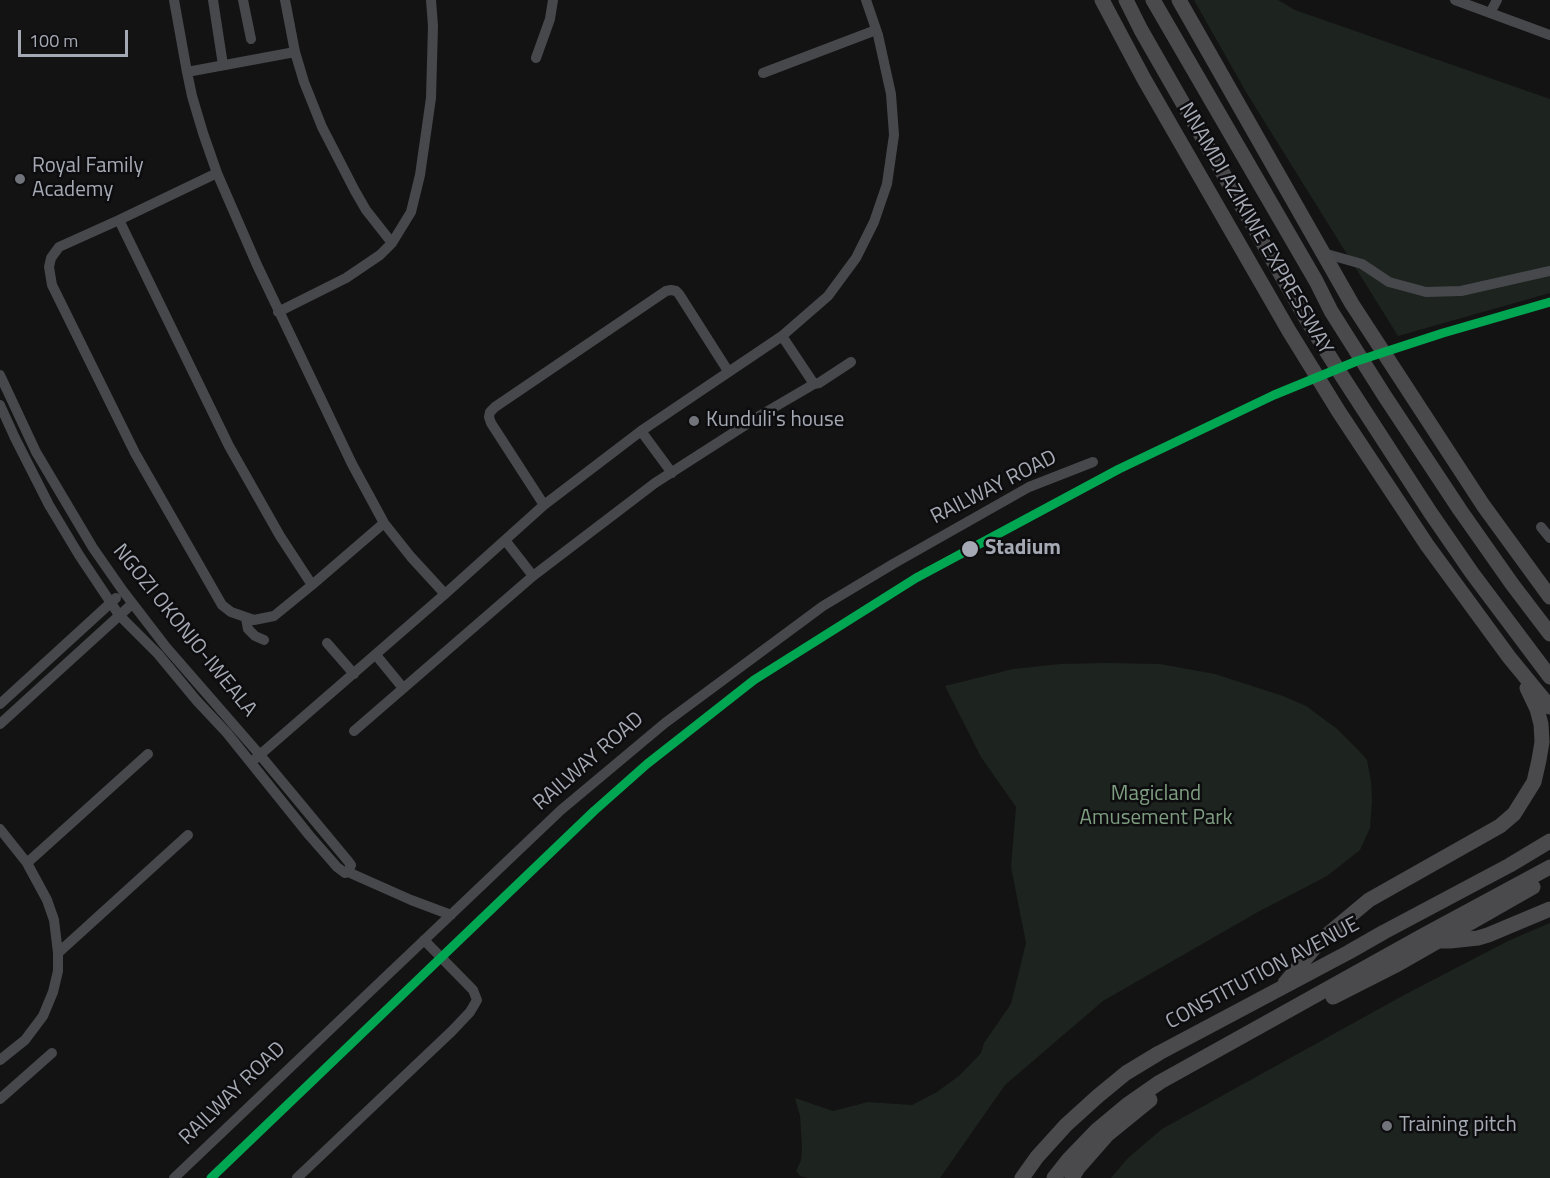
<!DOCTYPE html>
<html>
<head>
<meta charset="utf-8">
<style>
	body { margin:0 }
	#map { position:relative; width:1550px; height:1178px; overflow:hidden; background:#131313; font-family:"Titillium Web",sans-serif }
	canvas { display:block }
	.scale { position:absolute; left:18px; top:30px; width:110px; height:27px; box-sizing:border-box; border:3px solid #a5a9b3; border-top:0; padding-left:8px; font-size:18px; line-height:21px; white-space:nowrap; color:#a5a9b3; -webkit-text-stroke:4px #0d0d0f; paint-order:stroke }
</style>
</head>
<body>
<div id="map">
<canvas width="1550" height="1178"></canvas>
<div class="scale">100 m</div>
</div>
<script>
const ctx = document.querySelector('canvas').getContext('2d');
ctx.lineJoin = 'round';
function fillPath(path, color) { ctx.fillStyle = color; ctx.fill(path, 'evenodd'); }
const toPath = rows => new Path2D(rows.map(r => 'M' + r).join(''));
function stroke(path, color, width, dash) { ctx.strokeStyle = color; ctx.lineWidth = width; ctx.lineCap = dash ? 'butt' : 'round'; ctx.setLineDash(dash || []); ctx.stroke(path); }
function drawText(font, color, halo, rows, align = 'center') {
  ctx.font = font + ' "Titillium Web",sans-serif'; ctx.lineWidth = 5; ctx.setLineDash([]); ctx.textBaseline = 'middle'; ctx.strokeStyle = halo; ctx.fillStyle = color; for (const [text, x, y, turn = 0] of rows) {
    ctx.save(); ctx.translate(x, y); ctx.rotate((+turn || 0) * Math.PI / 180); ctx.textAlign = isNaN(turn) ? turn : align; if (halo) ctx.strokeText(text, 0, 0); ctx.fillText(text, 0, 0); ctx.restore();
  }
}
const green = toPath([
	[1194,0,1278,0,1295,10,1550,99,1550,293,1398,336,1246,92],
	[1107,663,1160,664,1215,674,1283,696,1306,706,1336,728,1362,754,1367,760,1371,781,1372,801,1370,828,1360,850,1327,876,1256,913,1103,1001,1005,1085,940,1178,808,1178,800,1176,796,1171,801,1160,802,1147,800,1116,795,1098,833,1111,868,1102,912,1105,937,1092,960,1075,981,1053,984,1043,1011,1004,1026,943,1011,867,1016,807,981,757,945,686,1013,669,1060,664],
	[1550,923,1550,1178,1111,1178,1128,1158,1162,1129,1404,995,1510,940]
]);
const minor = toPath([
	[174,0,187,72,192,96,203,133,217,173,257,265,352,464,384,523,411,557,445,594],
	[213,0,223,65],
	[243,0,251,39],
	[285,0,295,52,304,82,322,127,355,191,366,210,392,243],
	[1455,0,1550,35],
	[1490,13,1497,0],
	[536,58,550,19,553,0],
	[187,72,295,52],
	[763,73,876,30],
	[217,173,119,220,59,247,51,258,49,267,52,285,135,453,222,605,231,612,254,620,274,616,312,585,384,523],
	[119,220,229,446,280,536,312,585],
	[1323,253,1362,264,1389,282,1426,292,1461,291,1550,271],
	[278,312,346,278,380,255,392,243,411,212,420,175,431,98,433,26,431,0],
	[782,336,814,384],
	[0,375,36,452,93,548,123,591,166,647,260,755,348,861,351,865,348,872,345,873,337,867,309,835,227,733,197,701,158,654,119,615,79,555,49,505,15,438,0,405],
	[641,431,672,473],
	[544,505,491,423,489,417,490,412,495,407,666,291,671,290,676,291,679,294,728,371],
	[1541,527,1550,538],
	[505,540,533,576],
	[246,618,248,629,255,636,264,640],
	[327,643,354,674],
	[376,655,403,688],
	[0,704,116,598],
	[0,724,132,604],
	[354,731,533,576,655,483,761,415,814,384,819,383,851,362],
	[255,759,445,594,544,505,641,431,782,336,828,296,856,258,874,222,887,184,894,135,891,94,878,35,866,0],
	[0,829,27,863,47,900,54,920,58,953,58,971,53,992,43,1016,25,1040,0,1060],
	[27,863,148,754],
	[348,872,411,900,451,915],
	[58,953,188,835],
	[0,1099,52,1053],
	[174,1178,561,810,665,723,823,606,893,564,1029,487,1093,462],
	[297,1178,452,1031,470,1012,477,1000,473,990,424,940]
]);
const highway = toPath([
	[1102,0,1144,79,1289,331,1339,412,1427,545,1509,657,1550,707],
	[1126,0,1141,30,1307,320,1340,373,1430,512,1472,573,1550,677],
	[1153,0,1316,281,1331,311,1384,395,1460,510,1512,584,1550,634],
	[1179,0,1352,304,1483,505,1550,597],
	[1442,941,1450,941,1478,938,1488,935,1550,909],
	[1285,983,1321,940,1369,900,1500,826,1514,814,1534,782,1539,760,1542,742,1541,724,1537,709,1527,688],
	[1333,997,1398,964,1533,887],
	[1022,1178,1037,1157,1066,1125,1098,1096,1126,1073,1159,1053,1349,952,1384,932,1510,865,1550,841],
	[1054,1178,1069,1159,1097,1130,1127,1105,1160,1082,1424,935,1550,867],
	[1072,1178,1078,1168,1107,1135,1150,1100]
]);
const rail1 = toPath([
	[211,1178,594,811,647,764,754,680,916,578,1119,469,1274,395,1357,361,1443,333,1550,302]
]);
const markers = [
	[20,179,6,"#72747b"],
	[694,421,6,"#72747b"],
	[970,549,9,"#a5a9b3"],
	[1387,1126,6,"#72747b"]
];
const poiNames = [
	["Royal Family",32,167],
	["Academy",32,191],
	["Kunduli's house",706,421],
	["Training pitch",1399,1126]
];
const streetNames = [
	["NNAMDI AZIKIWE EXPRESSWAY",1255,229,60],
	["RAILWAY ROAD",994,488,-27],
	["NGOZI OKONJO-IWEALA",184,631,51],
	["RAILWAY ROAD",589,762,-41],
	["CONSTITUTION AVENUE",1263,974,-28],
	["RAILWAY ROAD",233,1094,-44]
];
const stopNames = [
	["Stadium",985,549]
];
const parkNames = [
	["Magicland",1156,795],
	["Amusement Park",1156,819]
];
fillPath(green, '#1d231e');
stroke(minor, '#47484c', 10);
stroke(highway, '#4a4a4d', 15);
stroke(rail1, '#00a651', 9);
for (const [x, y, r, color] of markers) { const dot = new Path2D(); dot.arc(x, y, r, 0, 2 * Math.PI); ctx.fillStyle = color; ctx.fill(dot); stroke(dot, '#0d0d0f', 2); }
drawText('21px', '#a5a9b3', '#0d0d0f', poiNames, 'left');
drawText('21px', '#a5a9b3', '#0d0d0f', streetNames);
drawText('bold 21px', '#a5a9b3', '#0d0d0f', stopNames, 'left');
drawText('21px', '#7e9c80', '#0d0d0f', parkNames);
</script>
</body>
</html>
